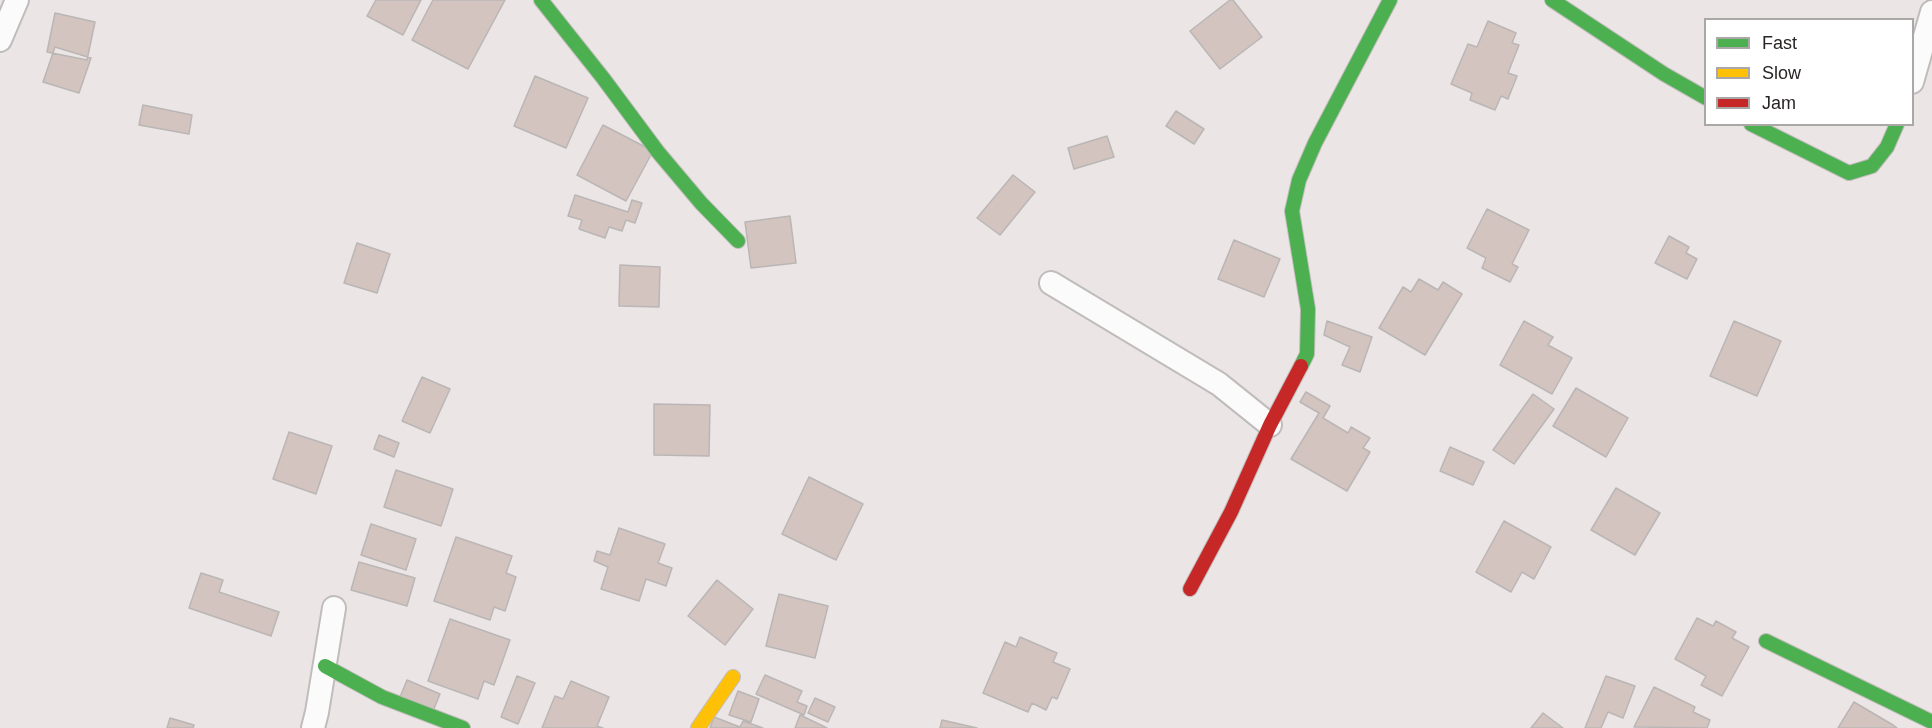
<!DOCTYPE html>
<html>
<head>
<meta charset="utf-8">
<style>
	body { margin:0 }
	#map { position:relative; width:1932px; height:728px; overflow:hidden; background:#ebe6e5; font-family:Helvetica,sans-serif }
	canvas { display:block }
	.legend { position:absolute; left:1704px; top:18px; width:210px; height:108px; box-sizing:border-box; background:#fff; border:2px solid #a9a8a7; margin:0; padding:8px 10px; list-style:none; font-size:18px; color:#282524 }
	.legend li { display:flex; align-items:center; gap:12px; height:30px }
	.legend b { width:30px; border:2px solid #a9a8a7 }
</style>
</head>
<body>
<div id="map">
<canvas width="1932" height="728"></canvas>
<ul class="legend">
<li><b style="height:8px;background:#4caf50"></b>Fast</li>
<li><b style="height:8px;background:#ffc107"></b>Slow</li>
<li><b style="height:8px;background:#c62828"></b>Jam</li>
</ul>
</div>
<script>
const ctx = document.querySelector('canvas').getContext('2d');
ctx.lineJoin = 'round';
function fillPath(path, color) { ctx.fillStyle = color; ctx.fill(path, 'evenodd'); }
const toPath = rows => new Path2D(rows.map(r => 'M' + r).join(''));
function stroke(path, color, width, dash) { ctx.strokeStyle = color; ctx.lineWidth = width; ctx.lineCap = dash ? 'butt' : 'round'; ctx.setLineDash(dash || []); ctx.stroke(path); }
const building = toPath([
	[376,0,421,0,403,35,367,16,376,0],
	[433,0,505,0,468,69,412,40,433,0],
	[1230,0,1233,0,1262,37,1220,69,1190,31,1230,0],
	[55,13,95,22,87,60,47,52,55,13],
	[1488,21,1516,33,1512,43,1519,45,1508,73,1517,76,1508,99,1501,96,1495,110,1470,100,1472,93,1451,84,1468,44,1477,47,1488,21],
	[55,47,91,58,79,93,43,82,55,47],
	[535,76,588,98,566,148,514,126,535,76],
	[143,105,192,115,189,134,139,125,143,105],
	[1176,111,1204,129,1194,144,1166,126,1176,111],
	[603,125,653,151,626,201,577,175,603,125],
	[1107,136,1114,157,1074,169,1068,148,1107,136],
	[1013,175,1035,192,1000,235,977,218,1013,175],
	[575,195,628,212,632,200,642,203,635,223,626,220,622,231,609,227,605,238,579,229,582,220,568,216,575,195],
	[1487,209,1529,230,1512,264,1518,267,1510,282,1482,268,1486,258,1467,248,1487,209],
	[790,216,796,263,751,268,745,222,790,216],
	[1669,236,1689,247,1686,253,1697,259,1687,279,1655,263,1669,236],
	[1234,240,1280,259,1264,297,1218,279,1234,240],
	[357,243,390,254,377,293,344,283,357,243],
	[620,265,660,267,659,307,619,306,620,265],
	[1419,279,1438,290,1443,282,1462,294,1425,355,1379,328,1403,287,1411,292,1419,279],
	[1327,321,1372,337,1360,372,1342,365,1350,347,1324,335,1327,321],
	[1524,321,1553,337,1548,345,1572,358,1552,394,1500,365,1524,321],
	[1734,321,1781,341,1757,396,1710,376,1734,321],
	[422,377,450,389,430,433,402,421,422,377],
	[1576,388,1628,418,1606,457,1553,426,1576,388],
	[1306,392,1330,406,1323,418,1348,433,1351,427,1370,438,1363,448,1370,452,1347,491,1291,459,1319,413,1300,402,1306,392],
	[1533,394,1554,409,1514,464,1493,450,1533,394],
	[654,404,710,405,709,456,654,455,654,404],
	[289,432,332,446,316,494,273,479,289,432],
	[379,435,399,443,394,457,374,449,379,435],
	[1450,447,1484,462,1473,485,1440,471,1450,447],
	[396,470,453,489,441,526,384,507,396,470],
	[809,477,863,504,836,560,782,534,809,477],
	[1616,488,1660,513,1635,555,1591,530,1616,488],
	[1504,521,1551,547,1534,579,1522,572,1511,592,1476,572,1504,521],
	[371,524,416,539,406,570,361,555,371,524],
	[619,528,665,544,658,563,672,568,666,586,646,579,639,601,601,589,608,567,594,561,597,551,610,555,619,528],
	[456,537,512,556,506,573,516,577,505,611,494,607,490,620,434,601,456,537],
	[359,562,415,578,407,606,351,590,359,562],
	[201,573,223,580,219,592,279,612,271,636,189,608,201,573],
	[717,580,753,609,725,645,688,616,717,580],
	[779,594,828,606,815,658,766,646,779,594],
	[1697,618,1713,626,1716,621,1736,632,1732,638,1749,647,1722,696,1701,685,1706,676,1675,659,1697,618],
	[450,619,510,640,494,685,484,681,478,699,428,681,450,619],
	[1020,637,1057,653,1053,662,1070,669,1057,699,1052,697,1046,710,1032,703,1028,712,983,693,1005,642,1016,647,1020,637],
	[765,675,802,691,797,702,807,706,804,715,756,694,765,675],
	[517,676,535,683,518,724,501,717,517,676],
	[1606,676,1635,686,1623,718,1608,712,1601,728,1585,728,1606,676],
	[407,680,440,694,433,711,400,697,407,680],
	[571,681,609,697,597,726,603,728,542,728,555,696,563,699,571,681],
	[1654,687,1695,707,1693,712,1710,720,1707,728,1634,727,1654,687],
	[738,691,759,699,751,722,729,715,738,691],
	[815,698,835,707,828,722,808,713,815,698],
	[1854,702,1893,725,1897,728,1838,728,1854,702],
	[1543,713,1563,728,1531,728,1543,713],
	[800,715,827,728,795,728,800,715],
	[714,717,740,727,743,721,763,728,710,728,714,717],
	[170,718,194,725,193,728,167,728,170,718],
	[942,720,977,728,940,728,942,720]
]);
const street = toPath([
	[0,40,17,0],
	[1912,82,1932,12],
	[1051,283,1219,384,1270,425],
	[313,728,317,712,334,608]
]);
const fast = toPath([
	[541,0,603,78,658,152,701,203,738,241],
	[1552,0,1664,74,1706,98],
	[1751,124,1849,173,1872,166,1887,147,1897,124],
	[1301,366,1307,354,1308,309,1292,211,1299,180,1315,143,1390,0],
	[1766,641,1932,722],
	[325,666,382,697,463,728]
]);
const slow = toPath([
	[698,728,733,677]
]);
const jam = toPath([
	[1190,589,1231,512,1270,425,1301,366]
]);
fillPath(building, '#d3c4c0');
stroke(building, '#bab6b5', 1.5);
stroke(street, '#c0bcbb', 26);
stroke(fast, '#c0bcbb', 16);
stroke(slow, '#c0bcbb', 16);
stroke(jam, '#c0bcbb', 16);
stroke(street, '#fcfbfb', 22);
stroke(fast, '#4caf50', 14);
stroke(slow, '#ffc107', 14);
stroke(jam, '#c62828', 14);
</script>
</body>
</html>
